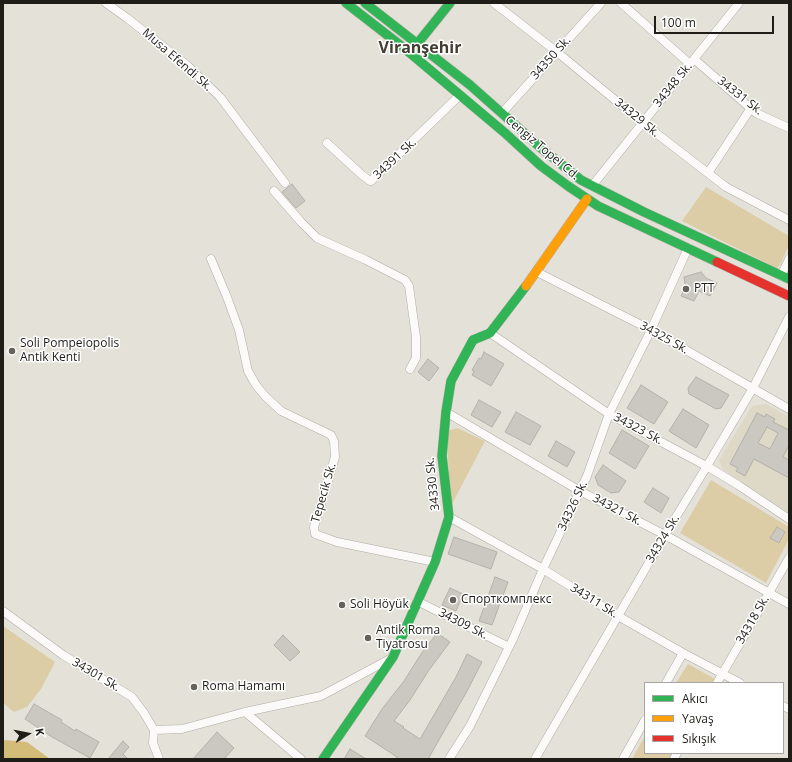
<!DOCTYPE html>
<html>
<head>
<meta charset="utf-8">
<style>
	body { margin:0 }
	#map { position:relative; width:792px; height:762px; overflow:hidden; background:#e4e1d8; font-family:"Open Sans",sans-serif }
	canvas { display:block }
	.frame { position:absolute; inset:0; border:4px solid #1f1d17; pointer-events:none }
	.legend { position:absolute; left:644px; top:682px; width:140px; height:72px; box-sizing:border-box; background:#fff; border:1px solid #a5a5a2; margin:0; padding:5px 7px; list-style:none; font-size:12px; color:#1f1d17 }
	.legend li { display:flex; align-items:center; gap:8px; height:20px }
	.legend b { width:20px; border:1px solid #a5a5a2 }
	.north { position:absolute; left:8px; top:714px; width:40px; height:40px; -webkit-text-stroke:3px #fff; paint-order:stroke; rotate:80deg; font-size:11px; font-weight:700; line-height:16px; text-align:center; color:#1f1d17 }
	.north::after { content:''; display:block; margin:auto; width:14px; height:18px; background:#1f1d17; clip-path:polygon(50% 0,100% 100%,50% 72%,0 100%) }
	.scale { position:absolute; left:654px; top:16px; width:120px; height:18px; box-sizing:border-box; border:2px solid #1f1d17; border-top:0; padding-left:5px; font-size:12px; line-height:14px; white-space:nowrap; color:#1f1d17; -webkit-text-stroke:3px #fff; paint-order:stroke }
</style>
</head>
<body>
<div id="map">
<canvas width="792" height="762"></canvas>
<div class="frame"></div>
<ul class="legend">
<li><b style="height:5px;background:#30b455"></b>Akıcı</li>
<li><b style="height:5px;background:#ff9f0a"></b>Yavaş</li>
<li><b style="height:5px;background:#e5322d"></b>Sıkışık</li>
</ul>
<div class="north">K</div>
<div class="scale">100 m</div>
</div>
<script>
const ctx = document.querySelector('canvas').getContext('2d');
ctx.lineJoin = 'round';
function fillPath(path, color) { ctx.fillStyle = color; ctx.fill(path, 'evenodd'); }
const toPath = rows => new Path2D(rows.map(r => 'M' + r).join(''));
function stroke(path, color, width, dash) { ctx.strokeStyle = color; ctx.lineWidth = width; ctx.lineCap = dash ? 'butt' : 'round'; ctx.setLineDash(dash || []); ctx.stroke(path); }
function drawText(font, color, halo, rows, align = 'center') {
  ctx.font = font + ' "Open Sans",sans-serif'; ctx.lineWidth = 3; ctx.setLineDash([]); ctx.textBaseline = 'middle'; ctx.strokeStyle = halo; ctx.fillStyle = color; for (const [text, x, y, turn = 0] of rows) {
    ctx.save(); ctx.translate(x, y); ctx.rotate((+turn || 0) * Math.PI / 180); ctx.textAlign = isNaN(turn) ? turn : align; if (halo) ctx.strokeText(text, 0, 0); ctx.fillText(text, 0, 0); ctx.restore();
  }
}
const built = toPath([
	[766,404,789,417,789,513,723,470,719,460,752,406]
]);
const green = toPath([
	[706,187,789,236,789,245,780,265,777,268,682,221],
	[457,428,485,441,450,508,447,431],
	[711,480,789,527,789,539,766,583,680,533],
	[3,626,55,662,41,689,27,707,14,712,3,703],
	[688,664,715,679,712,683,676,683],
	[645,736,645,753,672,753,669,759,632,759]
]);
const water = toPath([
	[5,740,27,742,50,759,3,759,3,741]
]);
const building = toPath([
	[292,184,305,201,296,208,282,192,292,184],
	[701,272,706,278,717,283,710,296,699,291,694,301,681,296,686,285,685,284,684,277,701,272],
	[484,352,504,364,491,386,472,375,474,371,472,370,479,358,481,359,484,352],
	[428,359,439,368,429,381,418,372,428,359],
	[696,377,729,395,721,408,716,409,689,394,688,388,696,377],
	[641,385,668,402,654,424,627,408,641,385],
	[479,400,501,412,492,427,471,415,479,400],
	[683,409,709,425,696,448,669,431,683,409],
	[516,412,541,426,530,445,505,432,516,412],
	[757,413,765,417,766,414,775,419,773,422,789,430,789,445,783,457,789,460,789,478,754,459,745,476,736,471,738,468,730,464,757,413],
	[767,427,778,433,770,449,758,443,767,427],
	[622,430,649,446,635,469,609,453,622,430],
	[556,441,575,452,567,467,548,456,556,441],
	[603,465,626,481,619,492,611,493,598,485,595,477,603,465],
	[653,488,669,498,661,513,644,502,653,488],
	[777,527,785,532,779,543,770,538,777,527],
	[454,537,497,552,491,569,448,554,454,537],
	[495,577,508,582,492,625,479,621,495,577],
	[450,588,463,594,456,611,442,605,450,588],
	[437,633,450,642,429,670,410,700,394,721,404,727,403,728,420,739,456,677,467,654,482,662,466,693,428,759,396,759,397,757,365,736,382,709,404,681,421,654,437,633],
	[283,635,300,652,290,661,274,645,283,635],
	[34,704,62,720,61,722,75,731,76,729,99,742,90,758,52,737,25,719,34,704],
	[217,732,234,748,224,759,193,759,217,732],
	[123,741,129,747,123,754,128,759,108,759,123,741],
	[350,749,366,759,344,759,350,749]
]);
const street = toPath([
	[106,3,127,18,188,66,220,97,285,183],
	[494,3,557,52,643,123,726,187,789,220],
	[621,3,690,64],
	[694,59,756,113,789,128],
	[502,113,601,3],
	[327,143,362,175,370,181,371,181,460,95],
	[708,173,751,108],
	[592,186,739,3],
	[274,191,301,222,317,238,366,260,405,280,409,286,416,337,416,358,410,369],
	[211,259,227,297,239,330,248,371,256,385,265,396,281,411,331,435,334,441,335,457,314,527,315,534,337,542,435,562],
	[537,272,651,330,789,409],
	[781,276,789,259],
	[490,333,609,414,710,468,738,485,789,519],
	[446,412,580,491,665,535,789,604],
	[449,517,543,569,618,616,683,653,740,683],
	[417,601,509,647],
	[3,611,63,655,132,697,144,713,154,730,153,743,159,759],
	[666,683,683,653],
	[717,683,789,558],
	[783,706,789,709],
	[245,712,301,759],
	[154,730,182,729,245,712,321,696,390,659],
	[449,759,470,726,513,639,543,569,587,476,609,414,651,330,688,248],
	[535,759,665,535,707,466,753,388,789,317],
	[623,759,645,720],
	[674,759,677,753]
]);
const fast = toPath([
	[346,3,404,48,505,133,541,166,568,186,598,206,717,262],
	[365,3,470,85,541,148,581,180,644,212,789,279],
	[413,49,450,3],
	[323,759,393,657,435,562,449,517,442,456,446,412,451,381,473,340,490,333,526,286]
]);
const slow = toPath([
	[526,286,587,199]
]);
const jam = toPath([
	[717,262,789,296]
]);
const markers = [
	[686,289,4,"#64625b"],
	[12,351,4,"#64625b"],
	[453,600,4,"#64625b"],
	[342,605,4,"#64625b"],
	[368,638,4,"#64625b"],
	[194,687,4,"#64625b"]
];
const streetNames = [
	["34350 Sk.",551,58,-48],
	["Musa Efendi Sk.",177,60,41],
	["34348 Sk.",673,85,-51],
	["34331 Sk.",740,96,38],
	["34329 Sk.",637,118,39],
	["Cengiz Topel Cd.",542,148,40],
	["34391 Sk.",395,159,-43],
	["34325 Sk.",664,338,29],
	["34323 Sk.",638,429,28],
	["34330 Sk.",433,484,-96],
	["Tepecik Sk.",324,493,-74],
	["34326 Sk.",573,506,-65],
	["34321 Sk.",617,510,28],
	["34324 Sk.",663,539,-59],
	["34311 Sk.",594,601,32],
	["34318 Sk.",753,620,-60],
	["34309 Sk.",463,624,27],
	["34301 Sk.",96,675,31]
];
const poiNames = [
	["PTT",694,289],
	["Soli Pompeiopolis",20,344],
	["Antik Kenti",20,358],
	["Спорткомплекс",461,600],
	["Soli Höyük",350,605],
	["Antik Roma",376,631],
	["Tiyatrosu",376,645],
	["Roma Hamamı",202,687]
];
const districtNames = [
	["Viranşehir",420,48]
];
fillPath(built, '#ded8c7');
fillPath(green, '#dccda6');
fillPath(water, '#d3bc78');
fillPath(building, '#cbc8c2');
stroke(building, '#b4b1aa', 1);
stroke(street, '#aeaca5', 9);
stroke(fast, '#aeaca5', 10);
stroke(slow, '#aeaca5', 10);
stroke(jam, '#aeaca5', 10);
stroke(street, '#fbfaf9', 8);
stroke(fast, '#30b455', 9);
stroke(slow, '#ff9f0a', 9);
stroke(jam, '#e5322d', 9);
for (const [x, y, r, color] of markers) { const dot = new Path2D(); dot.arc(x, y, r, 0, 2 * Math.PI); ctx.fillStyle = color; ctx.fill(dot); stroke(dot, '#fff', 1.5); }
drawText('12px', '#1f1d17', '#fff', streetNames);
drawText('12px', '#1f1d17', '#fff', poiNames, 'left');
drawText('bold 16px', '#423d31', '#fff', districtNames);
</script>
</body>
</html>
